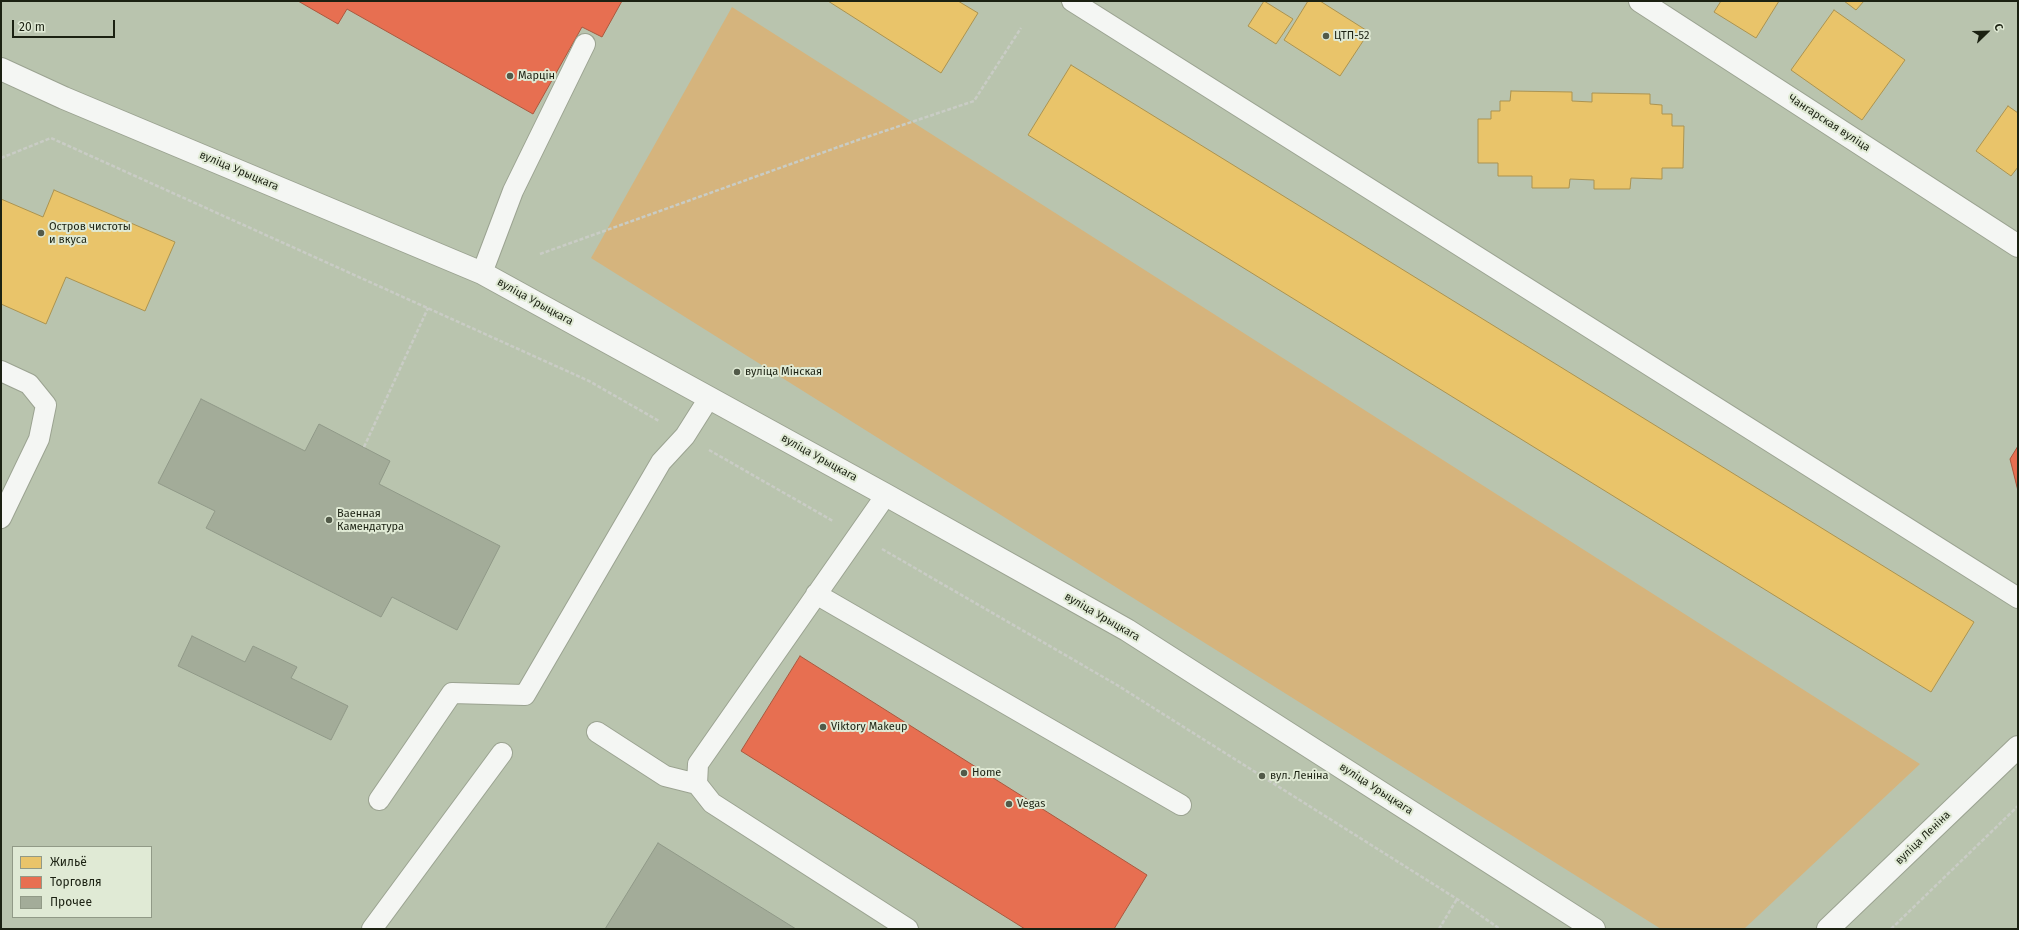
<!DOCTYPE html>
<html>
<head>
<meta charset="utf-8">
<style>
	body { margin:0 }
	#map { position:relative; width:2019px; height:930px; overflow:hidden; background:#b9c4ae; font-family:"Fira Sans",sans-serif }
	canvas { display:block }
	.frame { position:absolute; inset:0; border:2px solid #1b2112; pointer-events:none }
	.legend { position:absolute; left:12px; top:846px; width:140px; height:72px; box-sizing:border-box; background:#e0ead5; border:1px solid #919a87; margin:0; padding:5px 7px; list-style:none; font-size:12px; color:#1b2112 }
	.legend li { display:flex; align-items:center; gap:8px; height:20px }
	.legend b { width:20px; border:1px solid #919a87 }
	.north { position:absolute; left:1967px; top:12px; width:40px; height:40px; -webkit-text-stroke:3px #e0ead5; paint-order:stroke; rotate:67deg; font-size:11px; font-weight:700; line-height:16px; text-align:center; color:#1b2112 }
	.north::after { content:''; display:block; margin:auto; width:14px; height:18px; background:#1b2112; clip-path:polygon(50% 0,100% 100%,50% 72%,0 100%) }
	.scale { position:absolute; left:12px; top:20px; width:103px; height:18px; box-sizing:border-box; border:2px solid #1b2112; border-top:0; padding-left:5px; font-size:12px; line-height:14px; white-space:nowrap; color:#1b2112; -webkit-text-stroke:3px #e0ead5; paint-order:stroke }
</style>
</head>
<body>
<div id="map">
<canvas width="2019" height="930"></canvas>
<div class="frame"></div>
<ul class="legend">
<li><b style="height:11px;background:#e9c46a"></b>Жильё</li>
<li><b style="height:11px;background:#e76f51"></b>Торговля</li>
<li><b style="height:11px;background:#a3ac99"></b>Прочее</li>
</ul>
<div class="north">С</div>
<div class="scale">20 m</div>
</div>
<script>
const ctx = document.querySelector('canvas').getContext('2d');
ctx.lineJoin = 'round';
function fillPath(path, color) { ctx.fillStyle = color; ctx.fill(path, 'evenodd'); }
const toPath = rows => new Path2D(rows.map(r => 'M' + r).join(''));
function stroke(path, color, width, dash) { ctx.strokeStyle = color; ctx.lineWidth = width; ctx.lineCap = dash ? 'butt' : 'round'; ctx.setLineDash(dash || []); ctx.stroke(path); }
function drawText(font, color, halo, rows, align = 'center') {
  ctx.font = font + ' "Fira Sans",sans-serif'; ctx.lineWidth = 4; ctx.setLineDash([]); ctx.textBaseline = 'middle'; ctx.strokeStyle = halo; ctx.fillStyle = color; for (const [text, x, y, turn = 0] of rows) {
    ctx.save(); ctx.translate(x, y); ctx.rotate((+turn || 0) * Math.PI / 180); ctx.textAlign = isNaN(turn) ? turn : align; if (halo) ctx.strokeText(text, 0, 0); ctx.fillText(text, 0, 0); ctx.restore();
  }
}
const green = toPath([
	[732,7,1920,764,1744,929,1661,929,591,258]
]);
const homes = toPath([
	[828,1,958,1,978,13,941,73,828,1],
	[1264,1,1293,19,1276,44,1248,26,1264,1],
	[1308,1,1320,1,1369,32,1340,76,1284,40,1308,1],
	[1721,1,1779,1,1756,38,1714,12,1721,1],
	[1844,1,1864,1,1856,10,1844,1],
	[1834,10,1905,60,1862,120,1791,70,1834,10],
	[1071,65,1974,622,1931,692,1028,135,1071,65],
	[1511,91,1572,92,1572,101,1592,102,1592,93,1650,94,1650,104,1662,105,1662,114,1672,114,1672,126,1684,126,1683,168,1662,168,1662,179,1631,178,1630,189,1594,189,1594,180,1570,179,1569,188,1532,188,1532,176,1498,176,1498,163,1478,163,1478,119,1491,119,1491,111,1500,111,1500,101,1510,101,1511,91],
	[2008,106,2018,113,2018,167,2011,176,1976,151,2008,106],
	[54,190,175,242,145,311,66,277,46,324,1,304,1,199,43,217,54,190]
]);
const shops = toPath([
	[298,1,622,1,602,37,582,27,533,114,347,9,338,24,298,1],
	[2018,446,2018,491,2010,459,2018,446],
	[800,656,1147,875,1114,929,1025,929,741,751,800,656]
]);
const building = toPath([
	[201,399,305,451,319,424,390,461,379,484,500,546,457,630,392,597,381,617,206,528,215,511,158,483,201,399],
	[192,636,245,662,253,646,297,667,291,678,348,706,331,740,178,666,192,636],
	[658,843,796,929,605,929,658,843]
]);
const path = toPath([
	[1,158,51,138,589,381,659,421],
	[540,254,855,141,974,101,1021,28],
	[364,447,428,308],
	[709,450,833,521],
	[882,549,1117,685,1457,899,1500,929],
	[1439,929,1457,899],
	[1891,929,2018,806]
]);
const service = toPath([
	[1072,1,2018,598],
	[482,273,513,191,585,44],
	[1,371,29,384,46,405,39,439,1,518],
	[886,495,698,764,697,784,712,803,908,929],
	[816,594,1181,805],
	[597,732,665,776,697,784],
	[379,800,452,693,525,695,661,462,685,436,709,398],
	[372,929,502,753]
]);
const secondary = toPath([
	[1640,1,2018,246],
	[1828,929,2018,747]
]);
const primary = toPath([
	[1,69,64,98,482,273,886,495,1127,630,1594,929]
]);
const markers = [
	[1326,36,4,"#525a49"],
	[510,76,4,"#525a49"],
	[41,233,4,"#525a49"],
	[737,372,4,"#525a49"],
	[329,520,4,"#525a49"],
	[823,727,4,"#525a49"],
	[964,773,4,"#525a49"],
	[1262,776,4,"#525a49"],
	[1009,804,4,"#525a49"]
];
const poiNames = [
	["ЦТП-52",1334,36],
	["Марцін",518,76],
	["Остров чистоты",49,227],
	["и вкуса",49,240],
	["вуліца Мінская",745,372],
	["Ваенная",337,514],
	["Камендатура",337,527],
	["Viktory Makeup",831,727],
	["Home",972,773],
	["вул. Леніна",1270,776],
	["Vegas",1017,804]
];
const streetNames = [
	["Чангарская вуліца",1829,123,33],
	["вуліца Урыцкага",239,171,23],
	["вуліца Урыцкага",535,302,29],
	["вуліца Урыцкага",819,458,29],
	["вуліца Урыцкага",1102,617,30],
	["вуліца Урыцкага",1376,789,33],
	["вуліца Леніна",1923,838,-44]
];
fillPath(green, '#d5b47d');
fillPath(homes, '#e9c46a');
stroke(homes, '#ab9350', 1);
fillPath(shops, '#e76f51');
stroke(shops, '#aa583e', 1);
fillPath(building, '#a3ac99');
stroke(building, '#909988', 1);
stroke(service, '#9ba391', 22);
stroke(secondary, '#9ba391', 24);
stroke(primary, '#9ba391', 24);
stroke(path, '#c9ccc5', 2.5, [4, 2]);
stroke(service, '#f4f6f3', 20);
stroke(secondary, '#f4f6f3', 22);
stroke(primary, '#f4f6f3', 22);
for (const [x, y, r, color] of markers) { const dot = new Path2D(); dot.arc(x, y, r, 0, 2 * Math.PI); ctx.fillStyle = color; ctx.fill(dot); stroke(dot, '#e0ead5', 1.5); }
drawText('11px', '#1b2112', '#e0ead5', poiNames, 'left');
drawText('11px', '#1b2112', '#e0ead5', streetNames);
</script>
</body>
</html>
